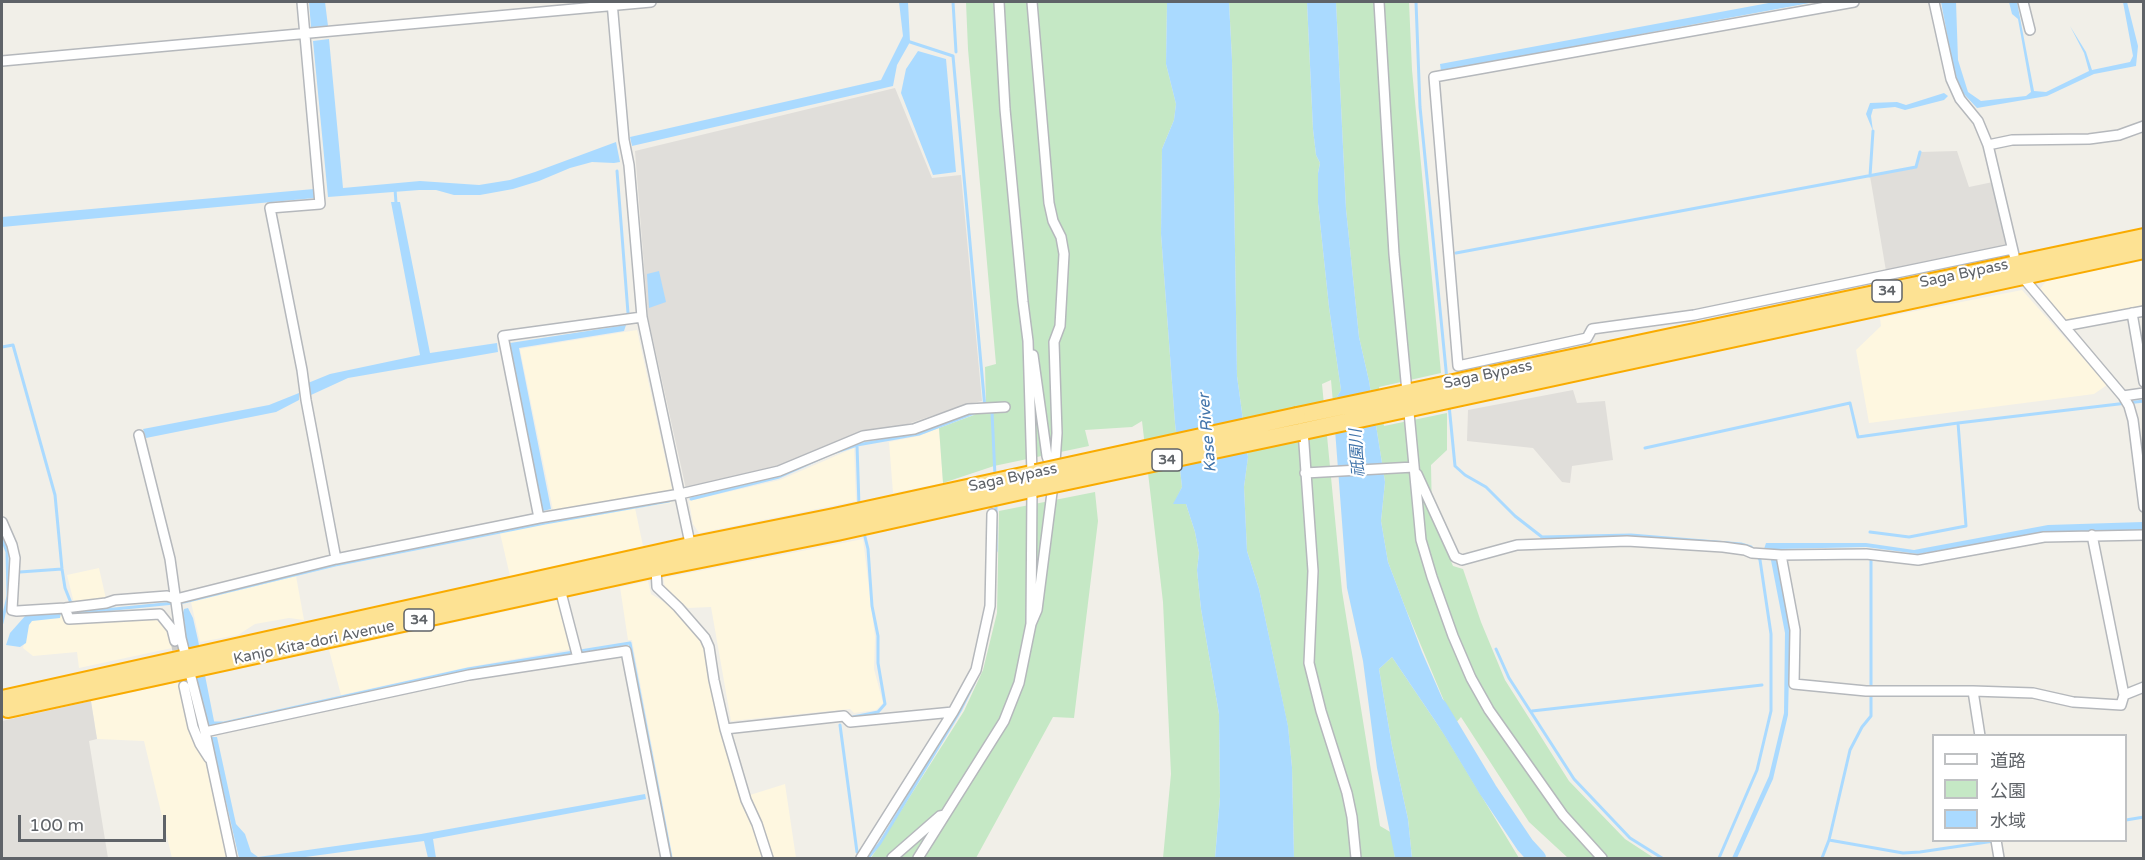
<!DOCTYPE html>
<html>
<head>
<meta charset="utf-8">
<style>
	body { margin:0 }
	#map { position:relative; width:2145px; height:860px; overflow:hidden; background:#f1efe8; font-family:"Varela Round","Noto Sans JP",sans-serif }
	canvas { display:block }
	.frame { position:absolute; inset:0; border:3px solid #5f6368; pointer-events:none }
	.legend { position:absolute; left:1932px; top:734px; width:195px; height:108px; box-sizing:border-box; background:#fff; border:2px solid #bfc1c3; margin:0; padding:8px 10px; list-style:none; font-size:18px; color:#5f6368 }
	.legend li { display:flex; align-items:center; gap:12px; height:30px }
	.legend b { width:30px; border:2px solid #bfc1c3 }
	.scale { position:absolute; left:18px; top:815px; width:148px; height:27px; box-sizing:border-box; border:3px solid #5f6368; border-top:0; padding-left:8px; font-size:18px; line-height:21px; white-space:nowrap; color:#5f6368; -webkit-text-stroke:4px #fff; paint-order:stroke }
</style>
</head>
<body>
<div id="map">
<canvas width="2145" height="860"></canvas>
<div class="frame"></div>
<ul class="legend">
<li><b style="height:8px;background:#fff"></b>道路</li>
<li><b style="height:16px;background:#c5e8c5"></b>公園</li>
<li><b style="height:16px;background:#aadaff"></b>水域</li>
</ul>
<div class="scale">100 m</div>
</div>
<script>
const ctx = document.querySelector('canvas').getContext('2d');
ctx.lineJoin = 'round';
function fillPath(path, color) { ctx.fillStyle = color; ctx.fill(path, 'evenodd'); }
const toPath = rows => new Path2D(rows.map(r => 'M' + r).join(''));
function stroke(path, color, width, dash) { ctx.strokeStyle = color; ctx.lineWidth = width; ctx.lineCap = dash ? 'butt' : 'round'; ctx.setLineDash(dash || []); ctx.stroke(path); }
function drawText(font, color, halo, rows, align = 'center') {
  ctx.font = font + ' "Varela Round","Noto Sans JP",sans-serif'; ctx.lineWidth = 4.5; ctx.setLineDash([]); ctx.textBaseline = 'middle'; ctx.strokeStyle = halo; ctx.fillStyle = color; for (const [text, x, y, turn = 0] of rows) {
    ctx.save(); ctx.translate(x, y); ctx.rotate((+turn || 0) * Math.PI / 180); ctx.textAlign = isNaN(turn) ? turn : align; if (halo) ctx.strokeText(text, 0, 0); ctx.fillText(text, 0, 0); ctx.restore();
  }
}
const commercial = toPath([
	[2143,261,2143,306,2066,321,2040,289,2047,280],
	[2022,290,2107,385,2094,394,1869,423,1856,350,1881,326,1880,318],
	[637,330,672,489,671,503,635,508,643,546,510,576,500,533,546,524,553,510,520,349],
	[939,428,943,483,893,493,889,442,919,436],
	[854,448,856,501,699,533,693,524,689,501,780,480],
	[863,539,875,637,874,669,883,703,876,710,854,713,850,709,731,721,711,607,688,608,665,587,663,578],
	[99,568,106,599,75,621,153,617,166,628,172,648,79,668,77,652,33,656,23,648,29,620,59,616,74,603,67,575],
	[296,576,304,620,289,618,255,624,238,635,200,642,191,602],
	[648,581,651,594,674,608,705,646,719,720,738,794,750,795,785,784,796,858,673,858,632,640,628,640,620,587],
	[558,600,572,649,468,667,341,695,329,650],
	[180,682,194,738,207,765,228,858,172,858,144,741,97,739,91,701]
]);
const industrial = toPath([
	[895,88,932,178,961,175,982,401,967,404,777,468,686,489,648,317,635,151],
	[1957,151,1969,187,1993,182,2006,239,2006,246,1886,271,1870,176,1916,167,1920,152],
	[1573,390,1577,403,1605,401,1613,460,1572,466,1570,483,1562,482,1533,448,1467,441,1468,410],
	[91,701,97,739,89,741,108,858,2,858,2,721]
]);
const green = toPath([
	[966,2,1167,2,1166,64,1176,104,1174,120,1162,149,1161,234,1175,423,1182,487,1174,504,1186,504,1195,532,1199,553,1197,570,1201,609,1219,714,1220,797,1215,858,1163,858,1171,774,1163,602,1142,421,1132,427,1085,430,1089,446,994,466,943,483,939,428,974,415,986,402,985,367,996,364,968,49],
	[1229,2,1307,2,1313,129,1316,155,1320,163,1318,173,1318,203,1329,307,1341,390,1333,403,1331,380,1322,384,1342,591,1380,826,1392,833,1395,858,1294,858,1292,767,1288,727,1259,589,1247,551,1244,487,1248,457,1237,376,1232,60],
	[1336,2,1409,2,1412,70,1441,373,1379,387,1384,426,1447,413,1447,450,1431,465,1432,516,1453,566,1463,569,1481,622,1505,680,1569,781,1625,839,1654,858,1568,858,1529,822,1461,717,1454,725,1405,607,1388,562,1381,521,1385,482,1369,381,1359,337,1346,209],
	[1095,492,1098,521,1074,718,1053,717,976,858,871,858,964,711,983,670,997,613,999,511],
	[1392,657,1444,734,1519,858,1412,858,1408,819,1392,746,1379,669]
]);
const water = toPath([
	[309,2,325,2,328,26,311,27],
	[899,2,908,2,910,42,897,65,893,86,632,146,630,137,881,80,903,36],
	[1167,2,1229,2,1232,60,1237,376,1248,457,1244,487,1247,551,1259,589,1288,726,1292,767,1294,858,1215,858,1220,797,1219,714,1201,609,1197,570,1199,553,1195,532,1186,504,1173,504,1182,487,1175,423,1161,234,1162,149,1174,120,1176,104,1166,64],
	[1307,2,1336,2,1346,209,1359,337,1369,381,1385,482,1381,521,1388,562,1422,652,1454,725,1444,734,1392,657,1379,669,1392,746,1408,819,1412,858,1395,858,1377,768,1363,661,1347,588,1333,403,1341,390,1329,307,1318,203,1318,173,1320,163,1316,155,1313,129],
	[1774,2,1815,2,1441,71,1440,64],
	[1941,2,1956,2,1958,60,1968,92,1981,101,2026,96,2031,92,2018,19,2012,14,2009,2,2017,2,2034,91,2046,92,2089,71,2084,53,2070,26,2086,52,2092,70,2130,62,2133,56,2123,2,2127,2,2138,46,2136,66,2094,74,2047,96,1977,108,1963,93,1954,71],
	[329,39,343,188,420,181,479,185,510,180,535,172,616,142,620,162,614,163,592,162,570,168,539,181,513,189,480,195,454,195,436,190,419,190,328,197,313,41],
	[918,51,946,59,956,172,933,175,901,93,906,69],
	[1944,93,1948,96,1944,100,1905,110,1895,107,1873,109,1871,116,1873,131,1866,114,1870,103,1897,102,1906,105],
	[314,189,315,198,2,227,2,217],
	[391,202,400,202,430,353,497,343,498,352,348,378,311,395,308,383,330,374,420,355],
	[659,271,666,302,649,308,647,274],
	[626,325,624,331,519,348,551,509,543,511,510,343],
	[299,393,299,400,276,412,146,438,143,429,269,405],
	[2143,522,2143,531,2050,532,1918,554,1866,547,1778,549,1777,560,1790,631,1788,715,1773,779,1737,858,1732,858,1769,776,1784,713,1785,633,1769,550,1764,549,1766,543,1866,543,1914,550,2048,525],
	[188,608,193,618,198,640,215,726,209,728,195,680,187,643,183,613,184,609],
	[61,613,60,618,32,621,29,625,26,643,20,647,6,645,10,633,26,615],
	[211,737,217,737,236,824,245,834,251,852,258,857,421,834,645,794,646,799,433,839,436,858,428,858,424,841,298,858,239,858]
]);
const stream = toPath([
	[953,2,956,52],
	[1416,2,1420,107,1447,380],
	[907,41,953,56,985,408],
	[617,171,628,313],
	[1870,176,1873,131],
	[395,189,396,203],
	[1456,253,1916,167,1920,152],
	[2,347,13,345,55,495,62,569,65,588,75,613,184,602,335,565,545,523,669,501],
	[1449,405,1455,466,1465,475,1486,487,1515,516,1542,537,1631,535,1741,544,1751,547,1754,551],
	[990,412,992,412,995,476],
	[857,445,859,506],
	[1645,448,1850,403,1858,437,1958,423,2144,401],
	[691,499,779,477,833,453,857,445,919,434,974,413],
	[1870,532,1909,537,1966,526,1958,423],
	[2,539,7,552,8,596,2,623],
	[996,551,996,503],
	[20,572,62,569],
	[1496,649,1509,678,1574,779,1630,838,1662,858],
	[983,657,994,605],
	[1532,711,1762,685],
	[853,717,878,712,885,704,878,663,878,636,872,606,868,549,864,533],
	[212,723,224,723,468,669,630,643,671,858],
	[840,725,857,852],
	[2126,820,2144,817],
	[1829,840,1903,853,1920,852,1994,841],
	[1525,845,1526,858],
	[868,858,880,843,960,711,974,683],
	[1719,858,1757,770,1771,711,1771,634,1760,560,1758,556],
	[1822,858,1829,840,1850,750,1862,727,1871,716,1871,555]
]);
const river = toPath([
	[1438,707,1488,790,1525,845,1537,858]
]);
const streetTunnel = toPath([
	[175,641,184,686]
]);
const street = toPath([
	[302,2,320,204,270,208,302,370,306,400,336,559],
	[612,2,624,140,629,165,642,317,691,548],
	[999,2,1005,109,1023,302,1028,341,1032,474],
	[1379,2,1394,254,1421,540,1432,577,1453,636,1471,678,1489,710,1563,815,1602,858],
	[1854,2,1434,77,1458,366,1587,338,1592,329,1694,315,2012,249],
	[1934,2,1951,79,1960,99,1978,121,1988,145],
	[2023,2,2030,30],
	[2,61,651,2],
	[2014,255,1988,145,2012,140,2089,139,2119,135,2144,126],
	[2020,274,2123,396,2129,406,2133,420,2144,507],
	[2132,313,2144,382],
	[2064,326,2144,311],
	[1033,355,1047,456,1052,471],
	[2123,396,2144,393],
	[1303,430,1313,571,1309,663,1321,711,1347,793,1352,817,1356,858],
	[139,435,170,559,181,638,205,732,232,858],
	[1305,473,1414,467],
	[1417,474,1455,557,1462,560,1517,545,1627,541,1723,547,1745,550,1752,553,1781,555,1866,554,1918,560,2044,537,2144,535],
	[539,518,503,336,642,317],
	[2,522,12,545,15,558,12,610,17,611,65,608,106,603,115,600,167,596,176,599,336,559,539,518,680,494,779,471,863,436,914,429,968,409,1005,407],
	[2092,535,2124,695],
	[1781,555,1795,630,1794,684,1866,691,1973,691,2033,693,2073,702,2121,705,2124,695,2144,687],
	[656,568,657,587,678,607,705,638,709,647,714,680,725,729,746,800,757,824,768,858],
	[560,589,578,658],
	[65,608,69,619,160,614,172,629,175,641],
	[1031,624,1037,610,1054,477,1057,433,1054,342,1060,326,1064,254,1061,237,1053,221,1049,203,1032,2],
	[184,686,193,727,200,744,209,758],
	[1973,691,1980,736],
	[725,729,844,716,850,722,953,712],
	[205,732,469,675,626,651,666,858],
	[1996,840,1999,858],
	[861,858,953,712,976,670,990,606,992,514],
	[892,858,940,816,945,815],
	[918,858,1004,721,1019,683,1031,624,1032,488]
]);
const highway = toPath([
	[1297,416,2144,237],
	[1299,432,2144,250],
	[2,699,690,546,834,517,1036,473],
	[8,709,656,568,837,532,1035,488]
]);
const highwayBridge = toPath([
	[1036,473,1297,416],
	[1035,488,1299,432]
]);
const shields = [
	[1887,291,30],
	[1167,460,30],
	[419,620,30]
];
const shieldNames = [
	["34",1887,291],
	["34",1167,460],
	["34",419,620]
];
const streetNames = [
	["Saga Bypass",1964,274,-12],
	["Saga Bypass",1488,375,-12],
	["Saga Bypass",1013,478,-12],
	["Kanjo Kita-dori Avenue",314,643,-12]
];
const waterNames = [
	["Kase River",1208,433,-95],
	["祇園川",1358,453,-94]
];
fillPath(commercial, '#fef7e0');
fillPath(industrial, '#e0deda');
fillPath(green, '#c5e8c5');
fillPath(water, '#aadaff');
stroke(stream, '#aadaff', 3);
stroke(river, '#aadaff', 18);
stroke(streetTunnel, '#ccccc8', 9, [9, 4.5]);
stroke(street, '#b5b8bc', 12);
stroke(highway, '#f9ab00', 20);
stroke(street, '#fff', 9);
stroke(highway, '#fde293', 16);
stroke(highwayBridge, '#f9ab00', 20, []);
stroke(highwayBridge, '#fde293', 16);
for (const [x, y, w] of shields) { const box = new Path2D(); box.roundRect(x - w / 2, y - 11, w, 22, 4.5); ctx.fillStyle = '#fff'; ctx.fill(box); stroke(box, '#5f6368', 1.5); }
drawText('bold 14px', '#5f6368', null, shieldNames);
drawText('15px', '#5f6368', '#fff', streetNames);
drawText('italic 16px', '#4174aa', '#fff', waterNames);
</script>
</body>
</html>
